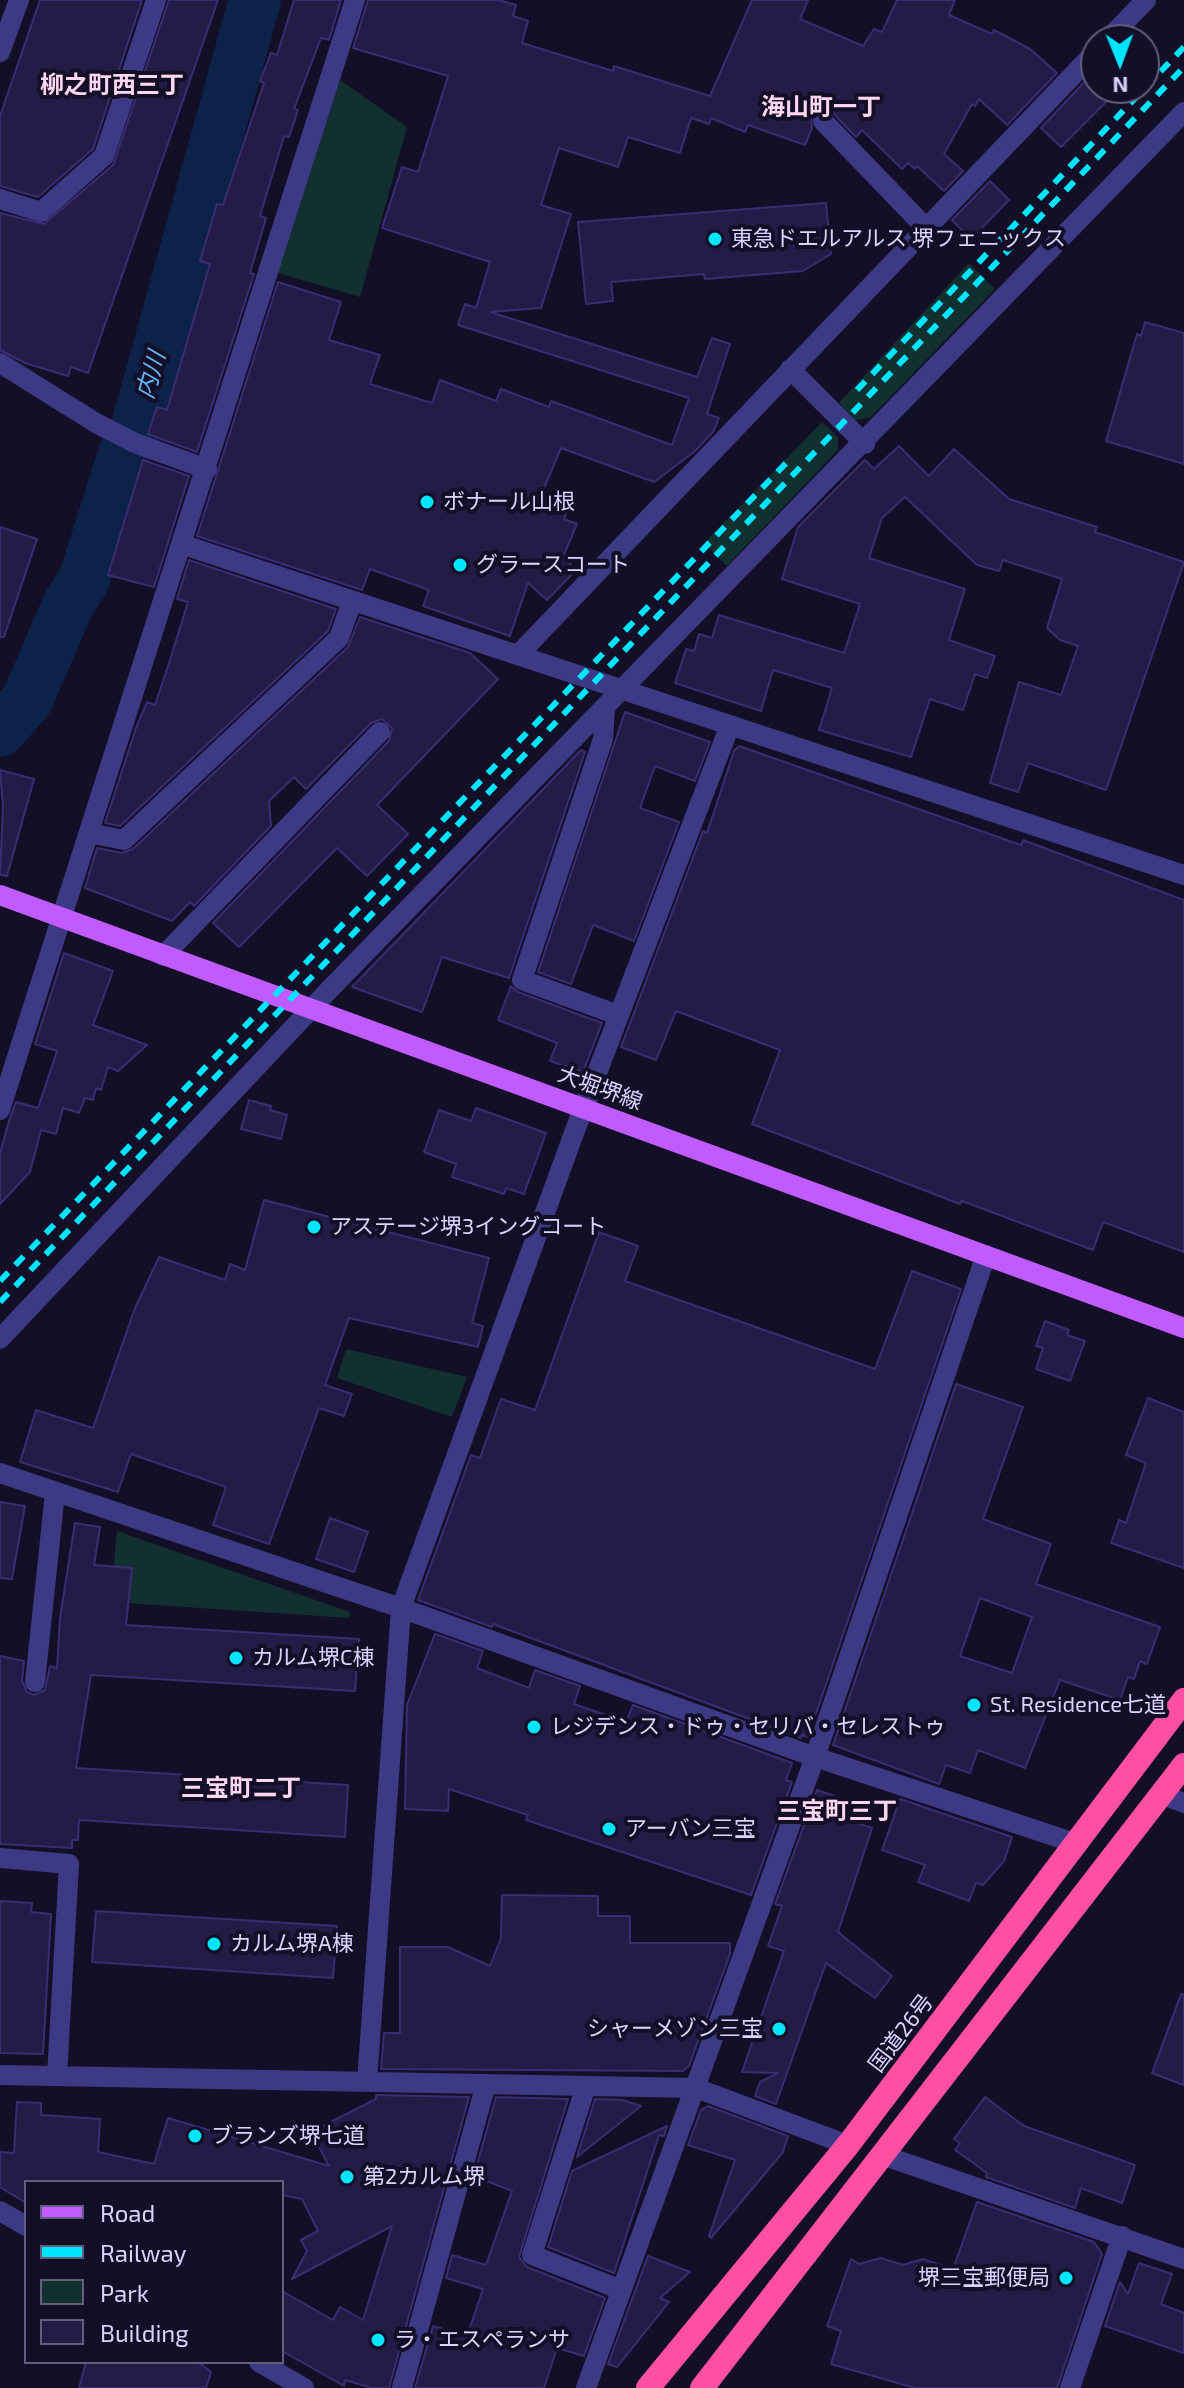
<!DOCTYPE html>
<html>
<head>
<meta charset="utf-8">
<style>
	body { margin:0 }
	#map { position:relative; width:1184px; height:2388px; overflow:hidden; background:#130f26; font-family:"Exo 2",sans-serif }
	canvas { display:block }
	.legend { position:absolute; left:24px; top:2180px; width:260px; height:184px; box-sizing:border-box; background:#130f26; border:2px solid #625e7d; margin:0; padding:10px 14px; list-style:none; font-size:24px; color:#d9d4ff }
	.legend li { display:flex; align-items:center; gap:16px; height:40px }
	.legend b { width:40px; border:2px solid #625e7d }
	.north { position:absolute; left:1080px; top:24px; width:80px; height:80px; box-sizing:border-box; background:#130f26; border:2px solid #625e7d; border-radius:50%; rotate:179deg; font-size:22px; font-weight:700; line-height:32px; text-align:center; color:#d9d4ff }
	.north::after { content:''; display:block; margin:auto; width:28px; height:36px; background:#00e5ff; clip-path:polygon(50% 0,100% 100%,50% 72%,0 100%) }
</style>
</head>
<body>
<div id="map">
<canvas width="1184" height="2388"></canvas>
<ul class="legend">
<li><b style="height:10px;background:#c25bff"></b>Road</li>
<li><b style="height:10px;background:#00e5ff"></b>Railway</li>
<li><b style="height:22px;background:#12302f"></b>Park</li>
<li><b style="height:22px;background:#241b47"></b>Building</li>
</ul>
<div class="north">N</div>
</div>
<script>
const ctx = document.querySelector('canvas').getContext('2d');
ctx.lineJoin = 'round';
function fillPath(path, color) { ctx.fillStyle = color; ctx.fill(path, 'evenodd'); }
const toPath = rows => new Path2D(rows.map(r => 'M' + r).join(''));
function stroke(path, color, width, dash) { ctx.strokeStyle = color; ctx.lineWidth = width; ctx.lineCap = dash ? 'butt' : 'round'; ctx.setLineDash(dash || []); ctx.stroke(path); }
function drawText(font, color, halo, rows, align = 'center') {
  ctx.font = font + ' "Exo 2","Noto Sans JP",sans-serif'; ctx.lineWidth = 8; ctx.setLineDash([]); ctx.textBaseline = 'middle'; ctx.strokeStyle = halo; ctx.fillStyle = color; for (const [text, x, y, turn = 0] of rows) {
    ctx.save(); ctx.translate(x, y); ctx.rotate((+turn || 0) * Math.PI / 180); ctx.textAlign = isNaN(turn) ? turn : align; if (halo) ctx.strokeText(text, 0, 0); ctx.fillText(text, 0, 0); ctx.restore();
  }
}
const green = toPath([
	[340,80,407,127,360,297,278,273],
	[969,263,995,289,870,418,855,420,839,403],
	[822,422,838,437,838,450,727,566,704,543],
	[346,1349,467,1377,452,1417,337,1378],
	[117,1531,350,1612,349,1618,110,1602]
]);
const river = toPath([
	[0,731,27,700,68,605,84,580,124,454,137,426,255,0]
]);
const building = toPath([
	[40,0,142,0,93,149,38,197,0,186,0,116,40,0],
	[169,0,218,0,88,373,71,367,68,376,25,363,0,350,0,213,44,224,113,165,169,0],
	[294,0,341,0,329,40,321,38,294,109,298,110,289,137,284,136,260,216,266,218,250,273,254,274,197,452,148,434,157,407,167,410,210,264,200,261,217,204,223,205,264,83,260,81,271,53,277,55,294,0],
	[368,0,498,0,516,5,513,16,528,21,522,43,613,71,614,66,710,96,752,0,808,0,800,19,863,46,874,29,882,32,897,0,955,0,949,15,992,34,994,30,1030,49,1057,73,1007,125,979,99,975,106,972,104,944,154,963,171,944,191,917,166,915,169,908,163,902,169,862,130,856,137,832,112,820,107,811,117,812,128,805,145,748,125,745,132,711,118,709,124,691,118,680,153,628,137,618,167,559,148,541,205,571,214,541,308,490,312,697,377,712,338,730,344,707,414,719,418,713,432,694,452,654,482,561,448,542,493,570,504,564,519,577,524,563,557,576,570,547,600,528,583,510,636,423,606,429,590,370,569,362,590,197,536,278,282,341,302,329,340,380,355,370,384,432,403,440,380,496,401,501,389,549,407,551,401,672,445,689,398,458,325,465,304,476,308,490,262,382,228,402,167,418,172,448,76,353,48,368,0],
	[1093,73,1096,88,1108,88,1114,94,1061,147,1041,128,1093,73],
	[990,181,1009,200,971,239,952,220,990,181],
	[826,203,831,254,803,271,705,279,704,274,611,282,613,301,586,304,578,222,826,203],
	[1145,322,1184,333,1184,464,1106,441,1137,334,1141,336,1145,322],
	[899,446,929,476,954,449,1009,499,1097,527,1095,532,1184,562,1106,790,1028,763,1018,792,990,783,1019,682,1061,695,1078,646,1060,640,1047,628,1062,579,1003,560,999,571,977,565,905,497,882,518,869,558,965,589,949,640,995,656,987,678,975,674,963,710,930,699,911,757,819,730,832,688,773,670,761,711,675,683,686,649,694,651,699,634,712,638,719,615,844,653,860,604,782,579,798,527,865,460,874,469,899,446],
	[143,460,189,476,154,587,108,575,143,460],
	[0,527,37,539,4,637,0,637,0,527],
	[189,560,336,609,328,631,120,826,105,823,136,728,147,702,155,705,170,660,188,602,177,599,189,560],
	[360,617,470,653,498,679,377,805,408,834,367,876,337,848,239,947,213,923,389,741,392,728,382,719,371,723,306,789,294,777,269,801,271,826,194,906,190,902,172,921,85,888,97,848,122,853,133,849,348,647,360,617],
	[625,712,710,742,695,781,655,766,640,808,679,822,634,941,593,925,571,984,538,972,625,712],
	[739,746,1021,845,1023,840,1184,900,1184,1252,1103,1222,1093,1250,962,1201,960,1204,752,1124,780,1050,676,1011,656,1060,621,1047,703,831,707,833,734,751,739,746],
	[581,750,585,752,509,978,442,957,422,1012,352,987,581,750],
	[0,770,34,779,7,876,0,875,3,806,0,770],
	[64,953,113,971,93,1025,147,1045,118,1071,108,1067,101,1090,96,1088,93,1100,85,1098,79,1113,63,1108,56,1134,41,1130,30,1172,0,1204,0,1153,10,1118,16,1102,38,1108,57,1051,35,1044,64,953],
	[511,986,518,992,602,1023,583,1072,550,1061,557,1043,498,1020,511,986],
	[249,1100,271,1106,270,1110,287,1115,281,1139,241,1129,249,1100],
	[476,1108,546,1133,524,1194,506,1188,504,1194,452,1177,456,1164,424,1152,439,1110,471,1121,476,1108],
	[264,1200,489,1258,472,1323,483,1326,478,1347,349,1318,325,1385,352,1394,344,1416,319,1408,269,1544,213,1525,226,1487,131,1454,118,1492,20,1462,36,1410,93,1428,135,1308,159,1257,225,1280,230,1264,245,1270,264,1200],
	[599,1232,638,1246,625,1281,875,1369,912,1271,961,1289,808,1737,802,1735,801,1738,493,1624,492,1627,418,1600,471,1455,480,1458,501,1399,535,1410,599,1232],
	[1045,1321,1069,1330,1067,1335,1085,1341,1070,1381,1036,1369,1043,1348,1036,1346,1045,1321],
	[956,1384,1023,1407,983,1519,1051,1544,1036,1584,1160,1627,1147,1664,1140,1661,1134,1679,1128,1677,1120,1700,1060,1680,1025,1768,978,1750,970,1773,946,1765,939,1784,833,1745,956,1384],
	[980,1598,1032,1617,1012,1673,960,1656,980,1598],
	[1148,1398,1184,1412,1184,1568,1111,1543,1119,1520,1126,1523,1146,1463,1126,1455,1148,1398],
	[0,1502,25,1506,12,1579,0,1578,0,1502],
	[330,1518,368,1532,354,1572,316,1559,330,1518],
	[75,1523,100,1527,94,1565,132,1568,126,1625,359,1639,355,1691,91,1675,76,1768,348,1785,345,1837,79,1820,78,1840,72,1840,72,1848,0,1844,0,1656,24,1661,22,1681,27,1692,34,1695,45,1690,50,1666,57,1668,60,1618,75,1523],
	[435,1634,483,1651,477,1668,529,1688,535,1670,580,1686,574,1704,626,1722,633,1705,792,1763,786,1780,792,1782,751,1895,526,1820,528,1815,449,1789,448,1811,405,1809,407,1705,435,1634],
	[817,1790,835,1796,829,1814,872,1828,838,1932,892,1976,875,1998,826,1963,776,2104,755,2096,760,2082,778,2073,742,2072,784,1951,768,1946,782,1906,775,1904,817,1790],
	[900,1799,1012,1837,1004,1861,983,1885,976,1883,969,1901,918,1882,925,1865,882,1850,900,1799],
	[502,1895,598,1896,598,1916,630,1916,630,1943,730,1943,730,1954,689,2066,683,2071,381,2069,384,2033,400,2033,400,1947,448,1947,490,1966,501,1938,502,1895],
	[0,1901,32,1903,31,1912,51,1914,43,2054,0,2053,0,1901],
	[96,1911,337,1926,333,1978,92,1962,96,1911],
	[1181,1994,1184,1995,1184,2085,1152,2073,1181,1994],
	[376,2095,469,2097,389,2388,372,2388,345,2380,344,2386,282,2351,282,2291,333,2320,340,2307,363,2320,392,2226,292,2279,307,2251,301,2240,318,2231,302,2199,282,2195,282,2182,26,2182,26,2203,0,2187,0,2152,14,2153,17,2102,41,2103,41,2115,100,2119,98,2152,154,2164,168,2118,329,2166,311,2132,376,2099,376,2095],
	[496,2097,568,2099,519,2257,527,2267,605,2298,584,2356,557,2348,544,2388,415,2388,433,2326,467,2336,483,2289,446,2278,452,2255,486,2265,512,2191,474,2176,496,2097],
	[985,2097,1024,2126,1135,2165,1122,2203,1081,2188,1075,2208,986,2177,987,2173,955,2150,960,2143,954,2139,985,2097],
	[595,2099,623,2100,641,2106,577,2157,595,2099],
	[708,2106,788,2136,783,2152,711,2238,709,2236,735,2160,688,2145,701,2110,708,2106],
	[667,2126,664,2136,659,2135,614,2273,548,2247,572,2171,667,2126],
	[977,2202,1094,2242,1102,2254,1057,2388,915,2388,831,2364,841,2331,827,2326,851,2259,859,2264,881,2258,903,2265,923,2259,953,2269,977,2202],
	[648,2256,690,2272,660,2298,669,2302,617,2367,608,2364,648,2256],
	[1139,2263,1172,2274,1161,2304,1184,2313,1184,2353,1105,2326,1120,2282,1128,2294,1139,2263],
	[86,2362,198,2362,211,2372,206,2388,79,2388,86,2362]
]);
const minor = toPath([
	[1107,40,1146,0],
	[0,52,19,0],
	[823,121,925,227],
	[0,199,41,212,104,156,156,0],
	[0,363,96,423,135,443,207,469],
	[790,369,865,444],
	[181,544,1184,875],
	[518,655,1096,51],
	[605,708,603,739,522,980,618,1015],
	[89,833,124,840,339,638,352,601],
	[163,956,380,732],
	[0,1110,355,0],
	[0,1339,328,991,1184,112],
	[0,1473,401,1608,815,1757,1078,1844],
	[35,1682,55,1493],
	[1160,1794,1184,1803],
	[0,1858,69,1864,57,2076],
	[0,2075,696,2088,848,2145],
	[367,2082,401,1608,574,1133,730,725],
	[586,2086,532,2255,619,2289],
	[882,2155,1184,2259],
	[0,2211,26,2226],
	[259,2362,304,2388],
	[402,2388,486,2084],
	[586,2388,815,1757,986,1255],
	[1070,2388,1122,2236]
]);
const major = toPath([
	[0,895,1184,1328]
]);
const highway = toPath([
	[648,2388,848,2145,1184,1700],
	[702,2388,1184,1765]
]);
const rail = toPath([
	[857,390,1184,47],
	[0,1281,790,459],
	[0,1302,1184,67]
]);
const markers = [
	[715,239,8,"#00e5ff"],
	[427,502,8,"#00e5ff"],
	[460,565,8,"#00e5ff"],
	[314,1227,8,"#00e5ff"],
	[236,1658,8,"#00e5ff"],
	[974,1705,8,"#00e5ff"],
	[534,1727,8,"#00e5ff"],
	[609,1829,8,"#00e5ff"],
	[214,1944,8,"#00e5ff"],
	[779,2029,8,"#00e5ff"],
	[195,2136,8,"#00e5ff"],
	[347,2177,8,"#00e5ff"],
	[1066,2278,8,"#00e5ff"],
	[378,2340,8,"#00e5ff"]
];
const poiNames = [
	["東急ドエルアルス 堺フェニックス",731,239],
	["ボナール山根",443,502],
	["グラースコート",476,565],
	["アステージ堺3イングコート",330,1227],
	["カルム堺C棟",252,1658],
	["St. Residence七道",990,1705],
	["レジデンス・ドゥ・セリバ・セレストゥ",550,1727],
	["アーバン三宝",625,1829],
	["カルム堺A棟",230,1944],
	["シャーメゾン三宝",763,2029,"right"],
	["ブランズ堺七道",211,2136],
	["第2カルム堺",363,2177],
	["堺三宝郵便局",1050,2278,"right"],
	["ラ・エスペランサ",394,2340]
];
const streetNames = [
	["大堀堺線",600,1088,20],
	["国道26号",901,2033,-53]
];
const neighbourhoodNames = [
	["柳之町西三丁",112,85],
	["海山町一丁",821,107],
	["三宝町二丁",241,1788],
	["三宝町三丁",837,1811]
];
const waterNames = [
	["内川",151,375,-74]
];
fillPath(green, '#12302f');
stroke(river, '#0c2248', 52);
fillPath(building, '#241b47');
stroke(building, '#3b2d73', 2);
stroke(minor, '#3d3a85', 20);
stroke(major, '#c25bff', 20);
stroke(highway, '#ff4fa3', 24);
stroke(rail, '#00e5ff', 6, [12, 10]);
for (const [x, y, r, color] of markers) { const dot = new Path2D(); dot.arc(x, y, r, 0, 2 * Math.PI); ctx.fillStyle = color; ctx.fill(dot); stroke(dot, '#130f26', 3); }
drawText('22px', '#d9d4ff', '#130f26', poiNames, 'left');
drawText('22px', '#d9d4ff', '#130f26', streetNames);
drawText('bold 24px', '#ffd6f0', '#130f26', neighbourhoodNames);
drawText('italic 24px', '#62b6ff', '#130f26', waterNames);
</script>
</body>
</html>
